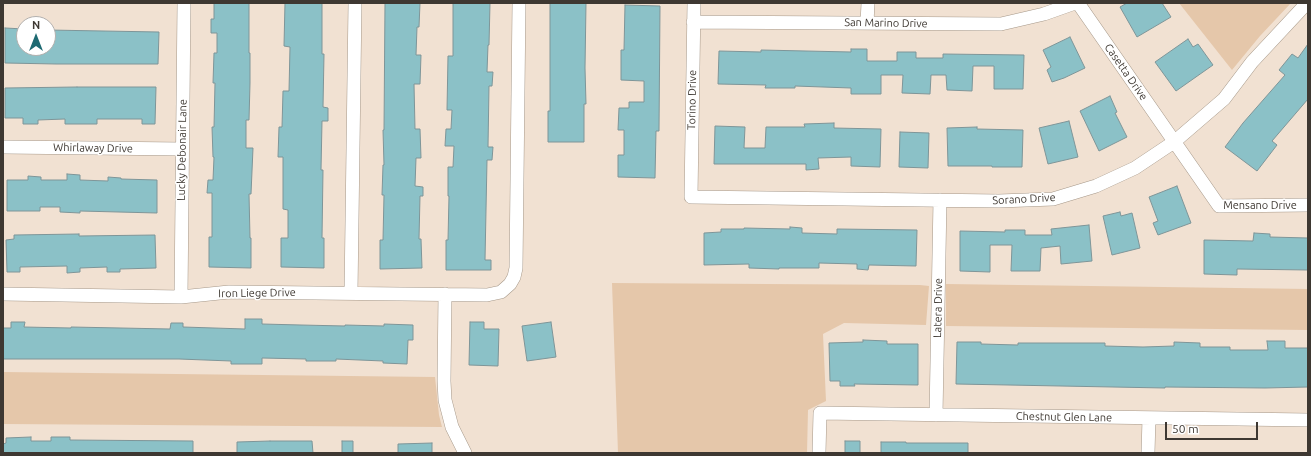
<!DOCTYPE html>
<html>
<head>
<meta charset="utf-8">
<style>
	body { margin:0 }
	#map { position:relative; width:1311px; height:456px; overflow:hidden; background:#f1e1d2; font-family:Ubuntu,sans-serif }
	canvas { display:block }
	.frame { position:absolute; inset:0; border:4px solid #3e3832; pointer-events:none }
	.north { position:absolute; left:16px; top:16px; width:40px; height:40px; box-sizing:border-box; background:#fff; border:1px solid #b2afad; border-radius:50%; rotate:0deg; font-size:11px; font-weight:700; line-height:16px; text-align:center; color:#3e3832 }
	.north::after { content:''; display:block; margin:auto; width:14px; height:18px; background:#1e6a72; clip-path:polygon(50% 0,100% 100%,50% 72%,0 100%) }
	.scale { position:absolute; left:1165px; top:422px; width:93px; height:18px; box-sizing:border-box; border:2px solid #3e3832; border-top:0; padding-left:5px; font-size:12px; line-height:14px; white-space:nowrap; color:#3e3832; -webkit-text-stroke:3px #fff; paint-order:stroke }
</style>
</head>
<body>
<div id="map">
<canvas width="1311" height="456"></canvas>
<div class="frame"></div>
<div class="north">N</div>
<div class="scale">50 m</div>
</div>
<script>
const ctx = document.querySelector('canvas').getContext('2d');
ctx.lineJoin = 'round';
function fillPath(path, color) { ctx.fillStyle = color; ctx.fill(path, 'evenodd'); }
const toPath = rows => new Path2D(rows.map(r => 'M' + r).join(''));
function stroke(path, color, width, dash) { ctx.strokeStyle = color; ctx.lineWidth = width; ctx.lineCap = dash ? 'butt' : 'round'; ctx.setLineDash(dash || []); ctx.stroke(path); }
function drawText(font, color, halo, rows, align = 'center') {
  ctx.font = font + ' Ubuntu,sans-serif'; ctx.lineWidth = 3; ctx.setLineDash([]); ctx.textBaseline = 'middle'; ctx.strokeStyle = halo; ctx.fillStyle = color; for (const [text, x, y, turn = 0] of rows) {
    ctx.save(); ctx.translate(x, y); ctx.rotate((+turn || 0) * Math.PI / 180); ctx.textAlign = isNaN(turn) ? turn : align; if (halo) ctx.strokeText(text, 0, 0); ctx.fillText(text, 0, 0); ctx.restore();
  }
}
const green = toPath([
	[1179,3,1291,3,1260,36,1232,70],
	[612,283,920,285,929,286,926,325,844,323,823,334,826,401,808,410,807,453,618,453],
	[946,284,1308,289,1308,330,946,326],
	[3,372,435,377,439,415,442,427,3,424]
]);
const building = toPath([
	[214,3,249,3,249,53,250,53,250,83,249,120,246,120,246,148,253,148,251,194,249,194,250,238,251,238,251,268,209,267,209,237,212,237,212,193,207,193,208,180,213,180,214,157,213,157,212,127,214,127,215,83,213,83,214,53,217,53,217,33,211,33,211,19,214,19,214,3],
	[285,3,322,3,322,54,324,54,323,107,328,108,328,121,322,121,321,170,323,170,322,238,324,238,324,268,281,267,281,238,288,238,288,210,283,209,283,157,278,157,279,127,282,127,283,91,289,91,290,47,284,46,285,3],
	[385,3,420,3,419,27,417,27,416,55,421,55,420,84,414,84,415,129,420,129,421,158,416,158,415,186,423,187,423,196,420,196,419,239,421,239,422,268,380,269,380,240,383,240,384,195,382,195,383,165,384,165,383,130,384,130,385,3],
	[453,3,490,3,489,45,488,45,487,72,493,72,492,86,489,86,488,147,493,147,492,160,487,160,485,260,491,260,491,270,446,270,446,240,448,240,449,196,448,196,448,167,453,167,454,146,445,146,446,129,451,129,452,110,447,110,448,56,453,56,453,3],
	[550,3,586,3,585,68,586,104,584,104,584,142,548,142,548,111,550,111,550,3],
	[1127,3,1162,3,1171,17,1137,37,1120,7,1127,3],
	[625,5,660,6,659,131,656,131,655,178,618,177,618,155,624,155,624,130,618,130,619,108,629,108,629,102,644,102,644,81,621,80,621,50,624,50,625,5],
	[5,28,24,29,24,48,48,48,48,30,159,32,158,64,56,64,5,63,5,28],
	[1070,37,1085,68,1064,78,1052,82,1047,70,1051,67,1043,50,1070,37],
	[1188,39,1193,47,1198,44,1213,65,1176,91,1155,62,1188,39],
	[1308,44,1308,99,1272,141,1277,145,1257,171,1225,147,1243,123,1285,75,1279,70,1292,54,1298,58,1308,44],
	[851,49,867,49,867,61,897,61,897,52,916,52,916,58,943,58,943,54,1024,55,1023,89,994,89,994,66,973,66,972,91,947,90,946,75,931,75,930,94,902,93,903,75,881,75,881,94,851,94,851,88,795,86,795,88,765,88,766,85,718,84,719,51,761,52,761,50,851,52,851,49],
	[77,87,156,87,155,124,142,124,142,119,97,119,97,124,65,124,65,119,38,120,38,124,23,124,23,118,5,118,5,88,77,87],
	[1110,96,1117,112,1115,113,1127,137,1099,151,1080,111,1110,96],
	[1069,121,1078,157,1048,164,1039,128,1069,121],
	[834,123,834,128,881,129,880,167,851,166,851,157,818,158,819,169,806,170,806,164,714,164,715,126,745,127,744,148,765,148,766,127,805,127,804,124,834,123],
	[977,127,977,129,1023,130,1022,167,992,167,992,166,948,166,947,128,977,127],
	[900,132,929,133,928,168,899,167,900,132],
	[67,174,80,175,80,180,108,181,108,177,121,178,121,179,157,180,157,213,80,211,80,213,60,212,60,207,40,207,40,211,7,211,7,180,28,180,28,176,41,177,41,180,67,180,67,174],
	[1177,186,1191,223,1158,235,1153,223,1158,221,1149,197,1177,186],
	[1120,212,1121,216,1132,213,1140,248,1112,255,1103,216,1120,212],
	[1089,225,1092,261,1061,264,1060,246,1041,248,1040,271,1011,271,1012,245,990,245,990,272,960,271,960,231,1005,232,1005,230,1025,230,1025,235,1052,235,1051,229,1089,225],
	[790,227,802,228,802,233,837,234,837,229,917,230,916,266,869,265,868,270,857,269,857,264,819,263,819,268,779,268,779,269,749,268,749,264,704,265,704,233,721,232,721,229,744,229,744,228,790,229,790,227],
	[1254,233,1270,234,1270,237,1308,238,1308,270,1237,269,1237,275,1204,274,1204,240,1253,241,1254,233],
	[79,234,79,236,155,235,156,268,120,269,120,272,107,272,107,267,80,268,80,272,67,273,67,266,20,267,20,272,7,272,6,240,14,239,14,235,79,234],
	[245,319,262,319,262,324,301,325,345,326,345,325,384,326,384,324,413,325,413,340,408,340,407,364,383,363,383,361,336,359,336,361,306,361,306,359,262,358,262,364,231,364,231,361,179,359,3,359,3,328,11,328,11,322,25,322,24,327,71,328,71,327,170,329,171,323,183,323,183,327,245,329,245,319],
	[470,322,484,322,484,329,499,329,498,366,469,365,470,322],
	[551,322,556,357,527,361,522,326,551,322],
	[863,340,887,341,887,344,918,344,918,385,854,384,855,386,840,386,840,381,830,381,829,343,863,342,863,340],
	[1267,341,1285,341,1285,348,1308,348,1308,387,1265,388,1165,387,1165,388,956,384,957,342,981,342,981,344,1018,345,1018,343,1105,343,1105,346,1143,347,1174,346,1174,342,1200,343,1200,347,1230,347,1230,350,1268,350,1267,341],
	[31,437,31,441,51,441,51,437,70,437,70,440,193,441,193,453,3,453,3,444,6,443,6,438,31,437],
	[270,441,312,441,313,453,237,453,237,442,270,441],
	[342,441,353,441,353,453,342,453,342,441],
	[845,441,860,441,860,453,845,453,845,441],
	[881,442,906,442,906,443,968,443,968,453,881,453,881,442],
	[432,443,432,453,398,453,398,444,432,443]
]);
const minor = toPath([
	[694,3,691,197,999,201,1053,199,1096,186,1135,168,1174,142,1224,99,1252,62,1307,3],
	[1078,3,1219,206,1308,205],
	[693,22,1001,24,1044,14,1075,3],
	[867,23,868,3],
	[3,147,182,149],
	[351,293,355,3],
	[3,294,181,297,229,292,487,295,501,292,510,284,514,277,516,268,519,3],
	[445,294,444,381,445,400,452,427,465,453],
	[181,297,184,3],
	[936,415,940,200],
	[819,453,820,413,1308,420],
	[1148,453,1149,418]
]);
const streetNames = [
	["San Marino Drive",886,23,1],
	["Casetta Drive",1126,72,55],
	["Torino Drive",692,100,-89],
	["Whirlaway Drive",93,148,1],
	["Lucky Debonair Lane",182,150,-89],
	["Sorano Drive",1024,199,-3],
	["Mensano Drive",1260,205],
	["Iron Liege Drive",257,293,-1],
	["Latera Drive",938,308,-89],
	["Chestnut Glen Lane",1064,417,1]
];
fillPath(green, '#e5c7aa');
fillPath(building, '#8bc1c7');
stroke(building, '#7e9598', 1);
stroke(minor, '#a69889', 14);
stroke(minor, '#fff', 13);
drawText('11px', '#3e3832', '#fff', streetNames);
</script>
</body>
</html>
